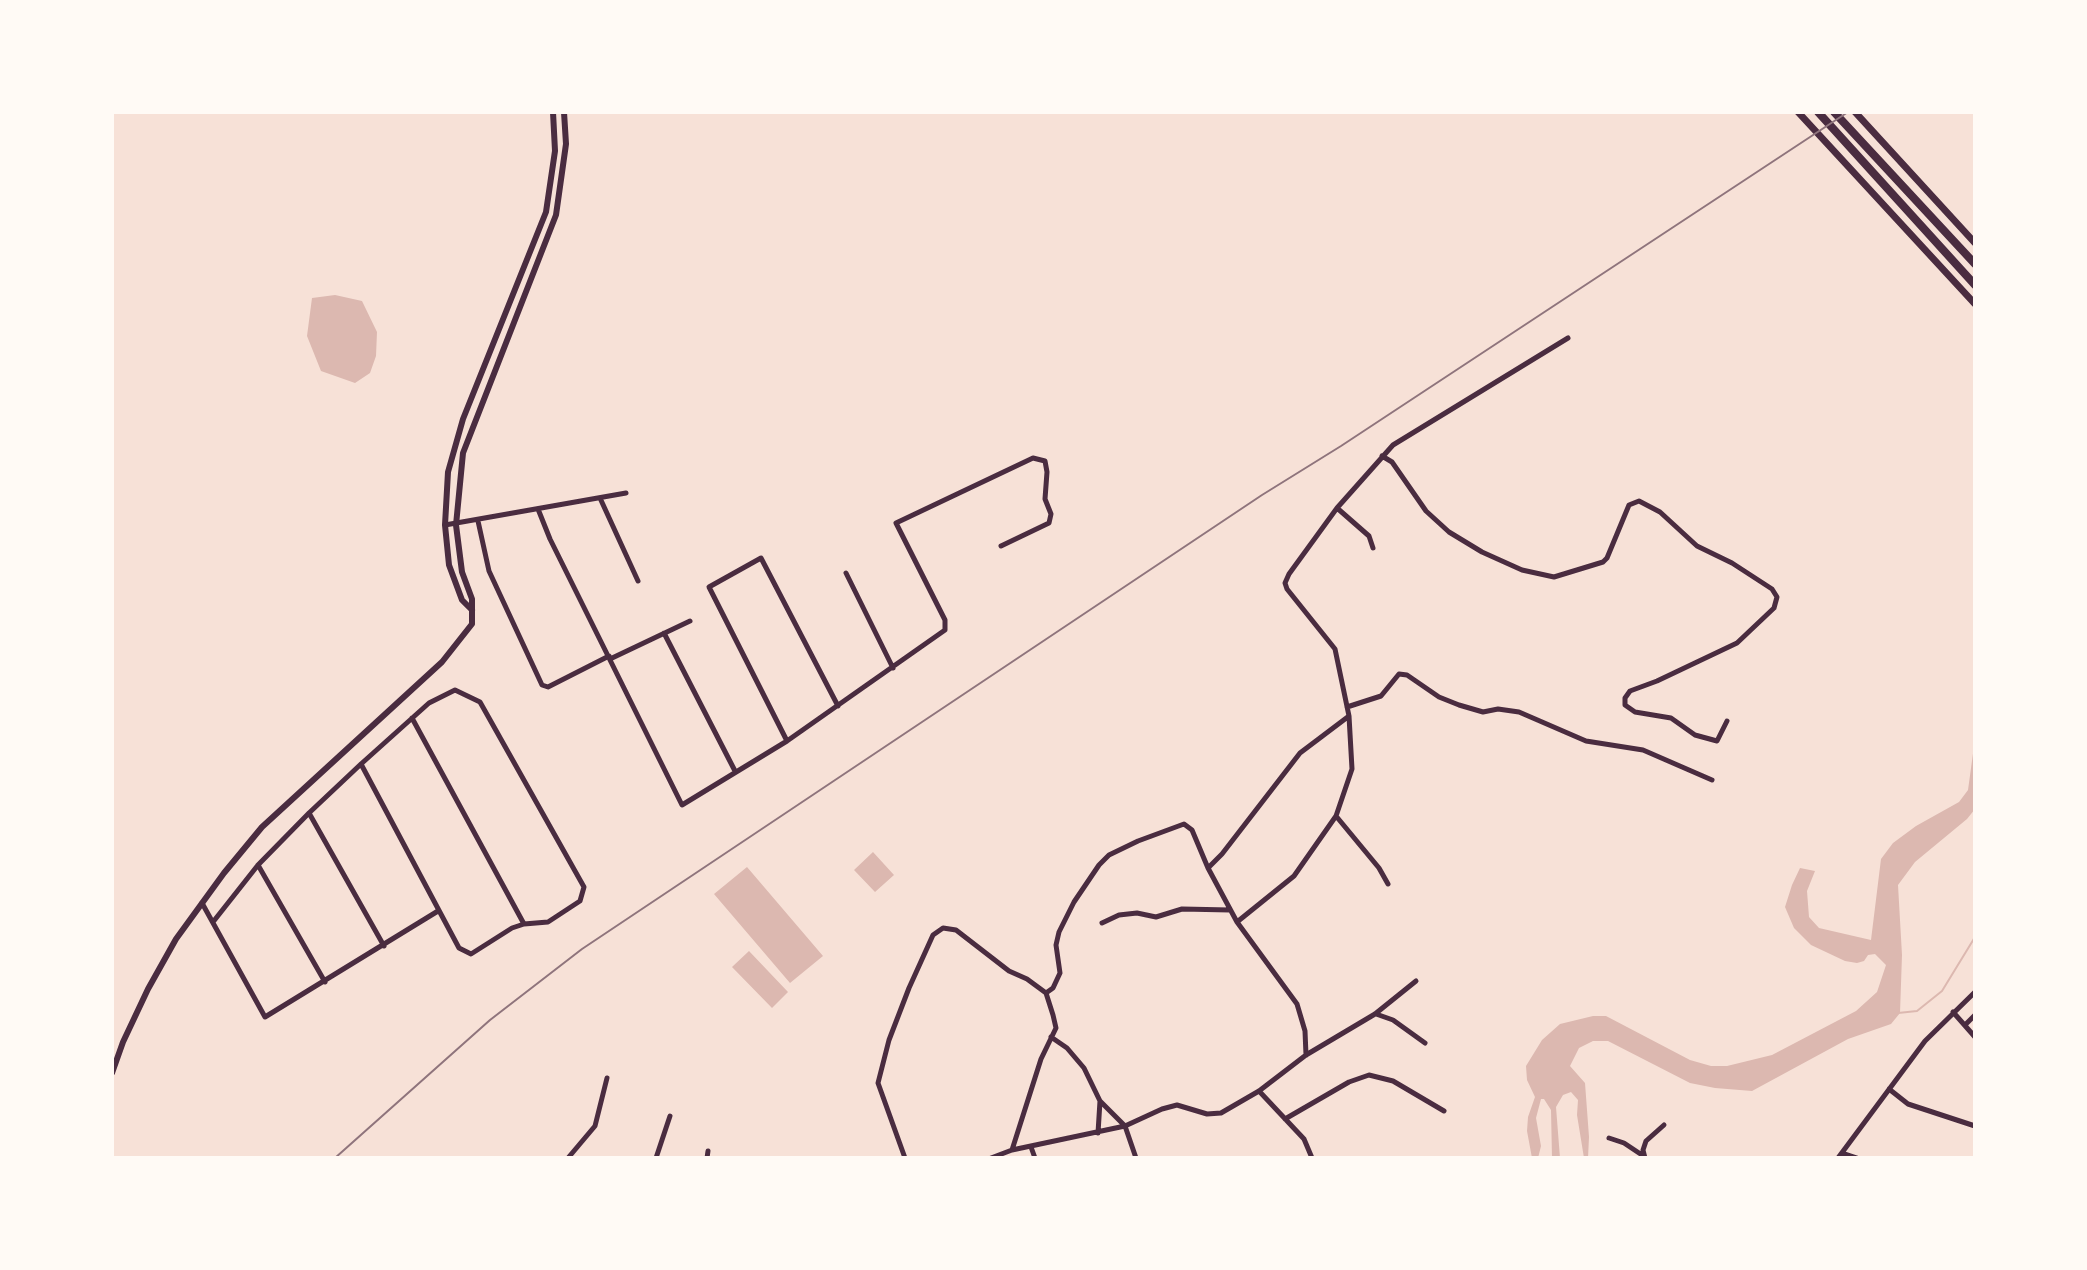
<!DOCTYPE html>
<html>
<head>
<meta charset="utf-8">
<style>
	body { margin:0 }
	#map { position:relative; width:2087px; height:1270px; overflow:hidden; background:#f7e1d7; font-family:Karla,sans-serif }
	canvas { display:block }
	.frame { position:absolute; inset:0; border:114px solid #fffaf5; pointer-events:none }
</style>
</head>
<body>
<div id="map">
<canvas width="2087" height="1270"></canvas>
<div class="frame"></div>
</div>
<script>
const ctx = document.querySelector('canvas').getContext('2d');
ctx.lineJoin = 'round';
function fillPath(path, color) { ctx.fillStyle = color; ctx.fill(path, 'evenodd'); }
const toPath = rows => new Path2D(rows.map(r => 'M' + r).join(''));
function stroke(path, color, width, dash) { ctx.strokeStyle = color; ctx.lineWidth = width; ctx.lineCap = dash ? 'butt' : 'round'; ctx.setLineDash(dash || []); ctx.stroke(path); }
const water = toPath([
	[335,295,362,301,377,332,376,356,370,373,355,383,321,371,307,336,312,298],
	[1975,739,1975,809,1967,819,1915,862,1898,885,1902,955,1900,1013,1891,1024,1848,1039,1752,1091,1715,1088,1690,1083,1608,1041,1593,1041,1579,1048,1570,1066,1585,1083,1589,1137,1588,1158,1584,1158,1577,1115,1578,1100,1571,1092,1563,1095,1556,1107,1560,1158,1552,1158,1551,1110,1544,1099,1541,1099,1536,1118,1541,1146,1538,1158,1532,1158,1527,1131,1528,1117,1535,1097,1527,1080,1526,1066,1542,1040,1560,1024,1593,1016,1606,1016,1690,1060,1711,1066,1727,1066,1772,1055,1856,1011,1877,992,1886,965,1875,954,1868,955,1864,961,1857,963,1845,961,1811,945,1794,928,1785,907,1792,885,1800,868,1815,871,1807,891,1809,917,1819,928,1871,940,1881,859,1893,843,1916,826,1959,802,1968,790],
	[873,852,894,875,875,892,854,870],
	[747,867,823,956,790,983,714,894],
	[749,951,788,992,772,1008,732,967]
]);
const stream = toPath([
	[1898,1013,1917,1011,1942,991,1975,937]
]);
const minor = toPath([
	[1382,456,1392,462,1426,511,1449,532,1482,552,1522,570,1554,577,1603,562,1607,558,1629,505,1639,501,1660,512,1697,546,1732,563,1772,589,1777,597,1774,608,1737,643,1657,681,1630,691,1625,698,1625,705,1635,712,1671,718,1695,735,1717,741,1727,721],
	[600,498,638,581],
	[1337,508,1369,536,1373,548],
	[538,509,550,539,682,805,787,741,945,630,945,620,896,523,1033,458,1045,461,1047,472,1045,499,1051,514,1049,523,1001,546],
	[478,521,489,571,542,685,548,687,609,656],
	[445,525,626,493],
	[846,573,893,668],
	[664,633,735,771],
	[610,659,690,621],
	[1347,707,1381,696,1399,674,1407,675,1439,697,1459,705,1483,712,1498,709,1519,712,1586,741,1643,750,1712,780],
	[412,718,524,924],
	[787,741,709,587,761,558,838,706],
	[309,813,384,946],
	[1336,816,1379,868,1388,884],
	[258,865,325,982],
	[1208,868,1222,854,1300,753,1349,716],
	[202,903,265,1017,438,911],
	[213,922,258,865,309,813,361,764,429,703,455,690,480,702,584,887,580,901,548,922,524,924,512,928,471,954,459,948,361,764],
	[1237,922,1294,876,1336,816,1352,769,1349,716,1335,649,1287,589,1285,583,1289,574,1337,508,1393,445,1568,338],
	[1102,923,1119,915,1137,913,1156,917,1182,909,1230,910],
	[1046,993,1053,988,1060,973,1056,945,1059,932,1074,902,1099,865,1109,855,1138,841,1184,824,1192,830,1208,868,1237,922,1297,1004,1305,1031,1306,1055],
	[1953,1012,1975,1037],
	[1376,1014,1393,1020,1425,1043],
	[1965,1025,1975,1015],
	[1051,1037,1067,1048,1084,1068,1100,1101,1098,1133],
	[1889,1089,1908,1104,1975,1126],
	[1259,1091,1304,1139,1312,1158],
	[1100,1101,1125,1126,1136,1158],
	[1285,1119,1349,1082,1369,1075,1393,1081,1444,1111],
	[1609,1138,1624,1143,1642,1155],
	[1031,1147,1035,1158],
	[1842,1153,1857,1158],
	[568,1158,595,1126,607,1078],
	[656,1158,670,1116],
	[707,1158,708,1151],
	[905,1158,878,1083,889,1040,909,988,933,935,943,928,956,930,1009,971,1027,979,1046,993,1053,1015,1056,1028,1041,1059,1012,1150],
	[991,1158,1012,1150,1125,1126,1162,1109,1177,1105,1207,1114,1221,1113,1259,1091,1306,1055,1375,1014,1416,981],
	[1645,1158,1643,1150,1646,1141,1664,1125],
	[1838,1158,1925,1041,1975,992]
]);
const tertiary = toPath([
	[472,610,462,600,449,565,445,525,448,472,463,419,546,212,555,151,553,112],
	[112,1073,123,1042,148,989,176,939,224,873,262,827,442,662,472,624,472,599,462,572,456,525,463,453,556,215,566,144,564,112]
]);
const primary = toPath([
	[1798,112,1975,304],
	[1855,112,1975,243]
]);
const motorway = toPath([
	[1818,112,1975,285],
	[1834,112,1975,264]
]);
const rail = toPath([
	[335,1158,490,1020,582,949,1262,495,1341,446,1848,112]
]);
fillPath(water, '#dcb8b0');
stroke(stream, '#dcb8b0', 2);
stroke(minor, '#4a2c40', 5);
stroke(tertiary, '#4a2c40', 6);
stroke(primary, '#4a2c40', 7);
stroke(motorway, '#4a2c40', 8);
stroke(rail, '#8f747c', 2);
</script>
</body>
</html>
